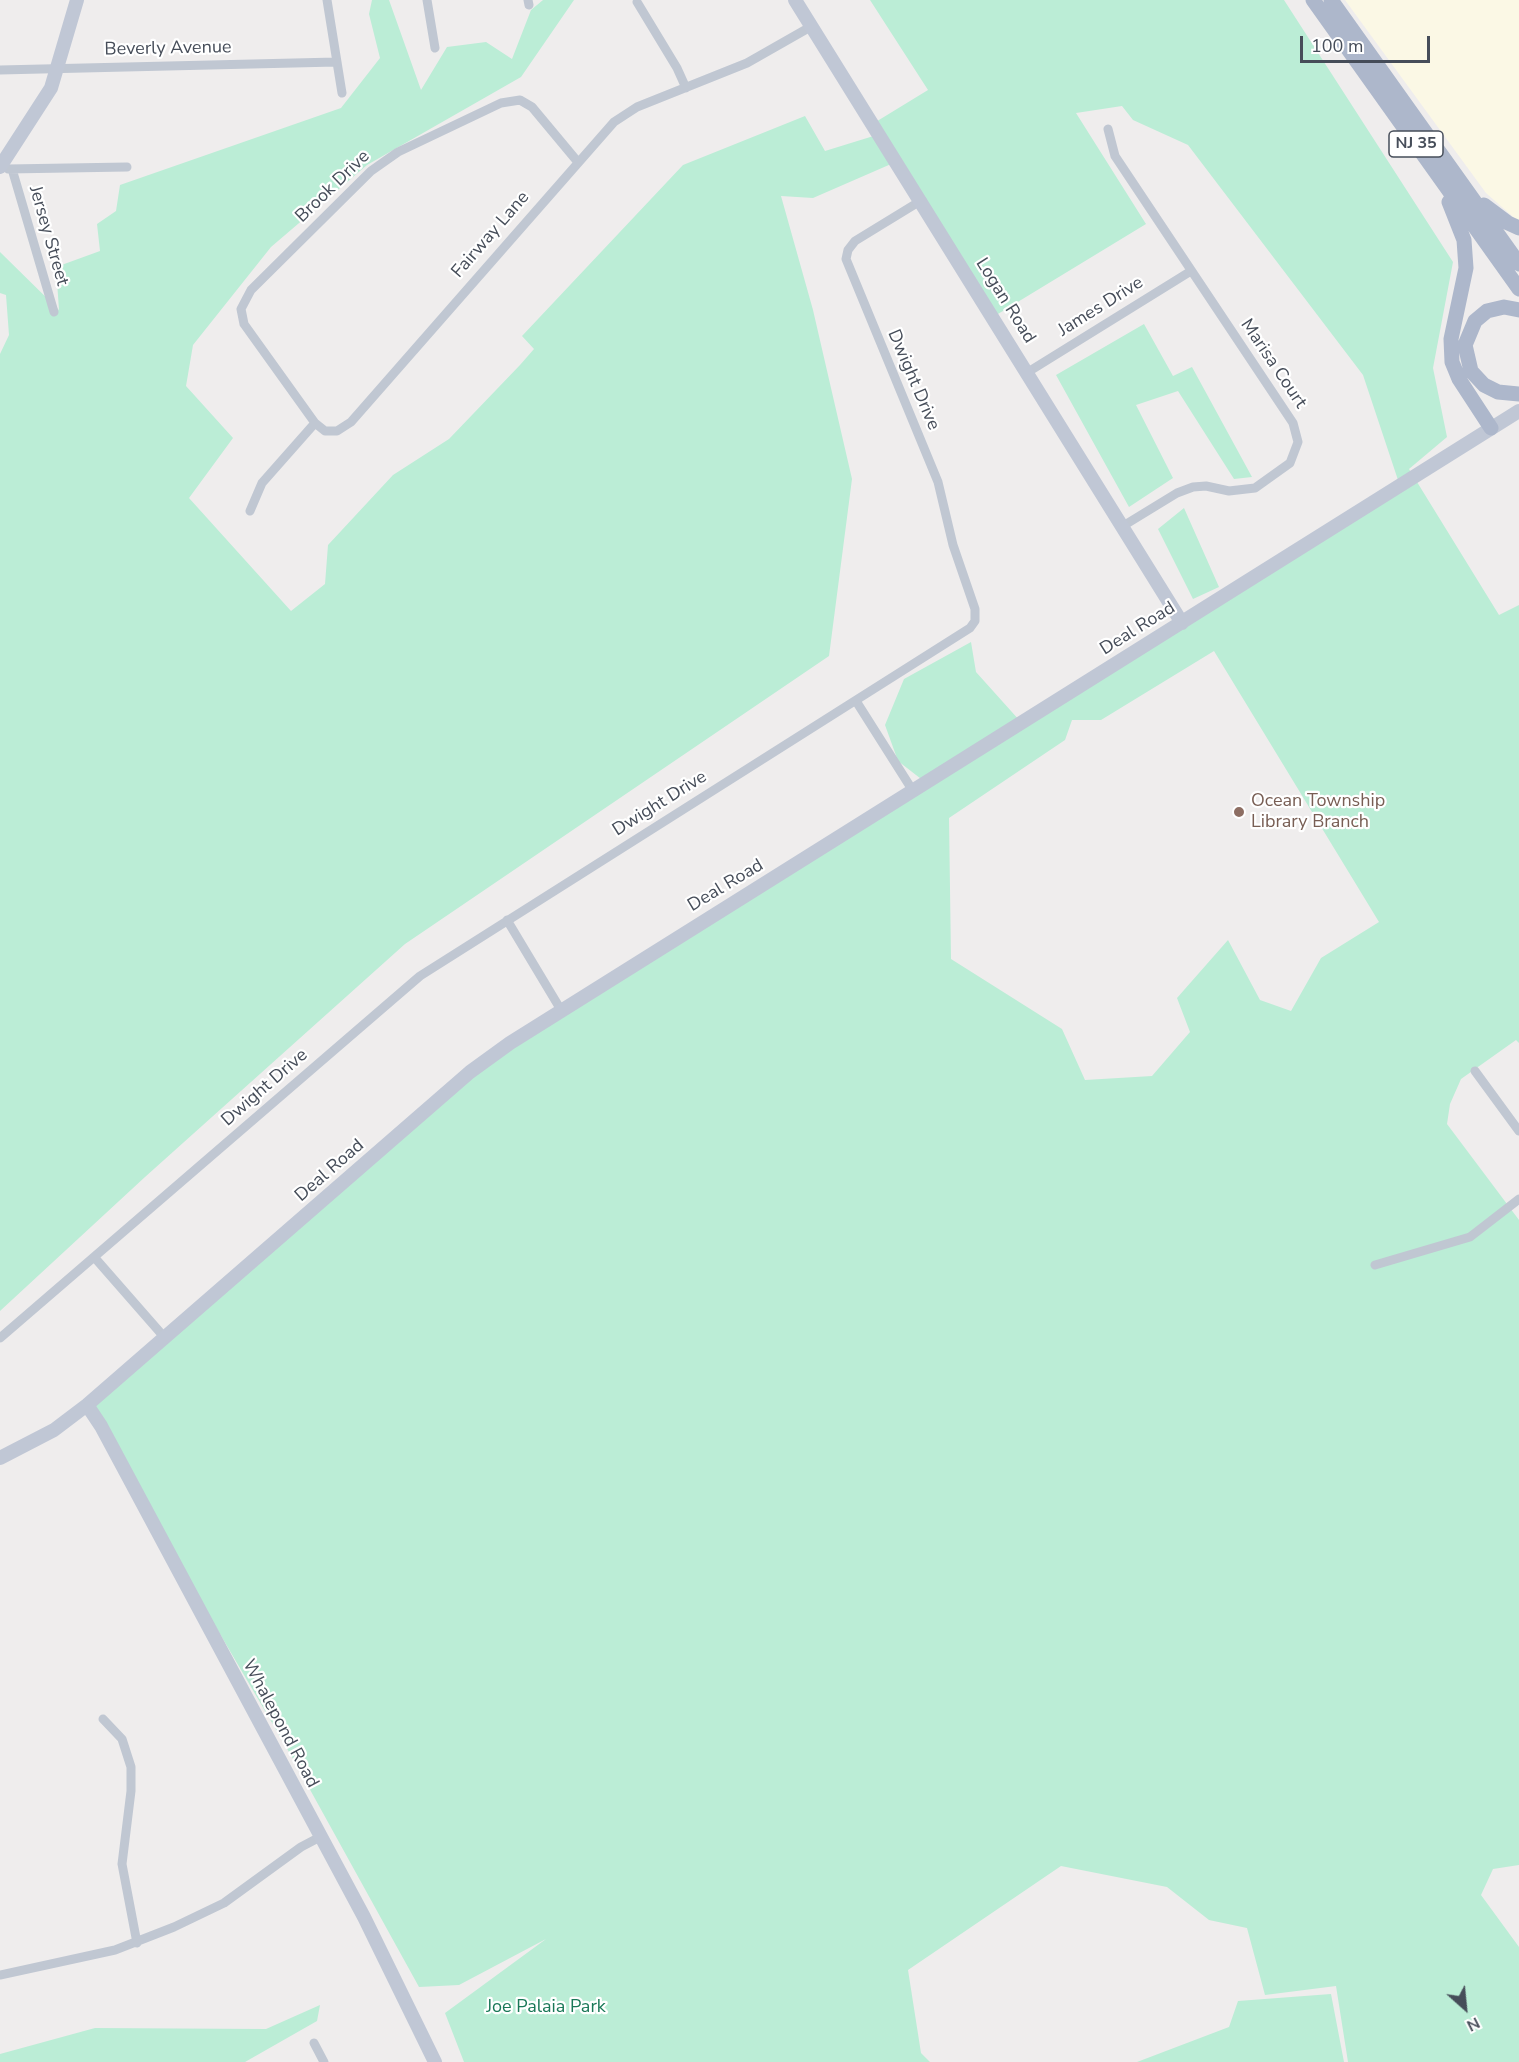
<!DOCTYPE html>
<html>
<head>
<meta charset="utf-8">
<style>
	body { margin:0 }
	#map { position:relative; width:1519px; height:2062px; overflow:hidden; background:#efeded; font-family:"Nunito Sans",sans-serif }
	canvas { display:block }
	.north { position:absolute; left:1435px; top:1978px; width:60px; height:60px; -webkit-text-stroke:4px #fff; paint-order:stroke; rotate:153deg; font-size:16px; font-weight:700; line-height:24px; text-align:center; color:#464d59 }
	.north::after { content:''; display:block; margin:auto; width:21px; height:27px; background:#464d59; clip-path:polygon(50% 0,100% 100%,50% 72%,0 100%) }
	.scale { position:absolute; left:1300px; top:36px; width:130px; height:27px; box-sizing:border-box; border:3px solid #464d59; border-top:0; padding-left:8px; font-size:18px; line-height:21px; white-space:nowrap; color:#464d59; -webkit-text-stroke:4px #fff; paint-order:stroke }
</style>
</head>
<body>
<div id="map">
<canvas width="1519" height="2062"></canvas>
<div class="north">N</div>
<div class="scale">100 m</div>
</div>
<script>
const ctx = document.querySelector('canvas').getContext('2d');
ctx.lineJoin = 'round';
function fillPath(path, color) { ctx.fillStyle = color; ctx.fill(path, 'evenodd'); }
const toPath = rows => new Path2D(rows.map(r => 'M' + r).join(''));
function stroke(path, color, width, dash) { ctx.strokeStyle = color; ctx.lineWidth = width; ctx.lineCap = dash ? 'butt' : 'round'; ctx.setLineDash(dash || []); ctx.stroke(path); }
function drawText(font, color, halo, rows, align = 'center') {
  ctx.font = font + ' "Nunito Sans",sans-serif'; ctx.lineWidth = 4.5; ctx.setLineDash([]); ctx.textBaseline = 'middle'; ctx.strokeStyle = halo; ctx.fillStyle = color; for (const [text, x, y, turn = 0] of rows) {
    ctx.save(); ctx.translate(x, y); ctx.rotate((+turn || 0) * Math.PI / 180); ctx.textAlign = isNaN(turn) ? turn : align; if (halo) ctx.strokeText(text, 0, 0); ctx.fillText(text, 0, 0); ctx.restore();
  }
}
const commercial = toPath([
	[1345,0,1519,0,1519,222,1486,193]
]);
const green = toPath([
	[372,0,389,0,421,90,447,47,486,42,512,59,531,10,543,0,574,0,521,77,367,165,271,247,193,345,186,386,233,438,189,498,291,611,325,584,328,545,393,475,449,439,520,365,534,349,522,336,683,165,805,116,825,151,880,134,874,123,928,90,870,0,1284,0,1453,262,1433,368,1447,437,1409,469,1499,615,1519,605,1519,1043,1516,1040,1461,1079,1450,1104,1447,1124,1519,1220,1519,1865,1493,1869,1481,1895,1519,1947,1519,2062,1348,2062,1336,1986,1265,1995,1247,1928,1209,1920,1167,1887,1061,1866,908,1970,921,2053,930,2062,464,2062,445,2013,546,1939,459,1985,419,1987,292,1757,86,1405,483,1061,925,782,898,761,885,725,904,679,971,642,976,672,1020,721,1399,483,1363,375,1188,145,1133,120,1122,106,1076,113,1146,224,993,317,898,161,813,198,781,196,813,310,852,479,829,656,405,944,145,1177,0,1311,0,354,9,335,6,295,0,293,0,252,59,310,56,267,100,251,97,224,116,211,120,185,341,108,380,58,369,14],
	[1214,651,1379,922,1321,958,1291,1011,1260,1000,1228,940,1177,998,1190,1032,1152,1076,1085,1080,1062,1029,951,959,949,818,1065,740,1072,720,1101,720],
	[1144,324,1173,376,1192,367,1252,477,1234,479,1178,391,1136,405,1173,478,1129,507,1056,375],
	[1184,508,1219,587,1193,599,1158,529],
	[1331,1994,1344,2062,1137,2062,1229,2027,1238,2001],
	[320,2005,317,2021,245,2062,0,2062,0,2054,95,2028,266,2029]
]);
const street = toPath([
	[327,0,342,93],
	[427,0,435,48],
	[528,0,529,5],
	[637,2,677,68,686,88],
	[0,70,336,62],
	[1108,129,1115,156,1293,423,1298,442,1290,463,1255,488,1229,491,1206,486,1193,487,1177,493,1123,526],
	[577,161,532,107,520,100,501,103,398,152,371,171,251,290,241,309,244,324,315,423,325,431,337,431,351,422,614,122,637,107,747,63,812,26],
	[8,169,127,167],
	[12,169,54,312],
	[1028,372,1191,271],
	[250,511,262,483,315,423],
	[856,701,913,791],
	[507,920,561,1010],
	[1475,1071,1519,1131],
	[95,1258,165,1338],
	[1375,1265,1470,1237,1519,1199],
	[0,1338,420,976,970,628,975,621,975,609,953,545,938,482,846,259,848,250,855,241,922,200],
	[103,1719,122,1739,131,1767,131,1791,122,1864,137,1943],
	[0,1975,115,1950,174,1927,224,1903,301,1847,320,1837],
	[314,2043,324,2062]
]);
const secondary = toPath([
	[795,0,1182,623],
	[0,167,51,88,77,0],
	[87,1405,101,1426,364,1917,435,2062],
	[0,1458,54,1430,87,1405,470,1072,510,1043,1519,411]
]);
const primary = toPath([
	[1313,0,1519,289],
	[1331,0,1519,264],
	[1449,202,1464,240,1466,268,1451,339,1452,362,1459,379,1491,428],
	[1484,205,1508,223,1519,228],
	[1519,310,1504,307,1487,311,1475,321,1465,345,1471,371,1484,385,1498,392,1519,394]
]);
const markers = [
	[1239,812,6,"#8d6e63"]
];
const shields = [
	[1416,144,54]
];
const shieldNames = [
	["NJ 35",1416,144]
];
const streetNames = [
	["Beverly Avenue",168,49,-1],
	["Brook Drive",333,187,-44],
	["Fairway Lane",491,235,-49],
	["Jersey Street",48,236,74],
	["Logan Road",1005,301,58],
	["James Drive",1101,307,-32],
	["Marisa Court",1273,364,56],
	["Dwight Drive",913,380,67],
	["Deal Road",1138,629,-32],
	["Dwight Drive",660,804,-32],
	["Deal Road",726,886,-31],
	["Dwight Drive",265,1088,-41],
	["Deal Road",330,1171,-41],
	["Whalepond Road",280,1724,62]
];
const educationNames = [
	["Ocean Township",1251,802],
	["Library Branch",1251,823]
];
const parkNames = [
	["Joe Palaia Park",546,2008]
];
fillPath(commercial, '#fbf8e5');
fillPath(green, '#bbedd6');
stroke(street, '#c0c7d2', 9);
stroke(secondary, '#c0c7d5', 14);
stroke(primary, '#adb7cb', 15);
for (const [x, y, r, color] of markers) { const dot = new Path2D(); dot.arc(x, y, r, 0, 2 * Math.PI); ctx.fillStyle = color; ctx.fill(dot); stroke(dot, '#fff', 2); }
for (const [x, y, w] of shields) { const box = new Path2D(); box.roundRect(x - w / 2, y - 13, w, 26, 4.5); ctx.fillStyle = '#fff'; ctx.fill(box); stroke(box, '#464d59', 1.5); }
drawText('bold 16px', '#464d59', null, shieldNames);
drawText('18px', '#464d59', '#fff', streetNames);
drawText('18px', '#785e54', '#fff', educationNames, 'left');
drawText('18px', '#197857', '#fff', parkNames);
</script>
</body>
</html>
